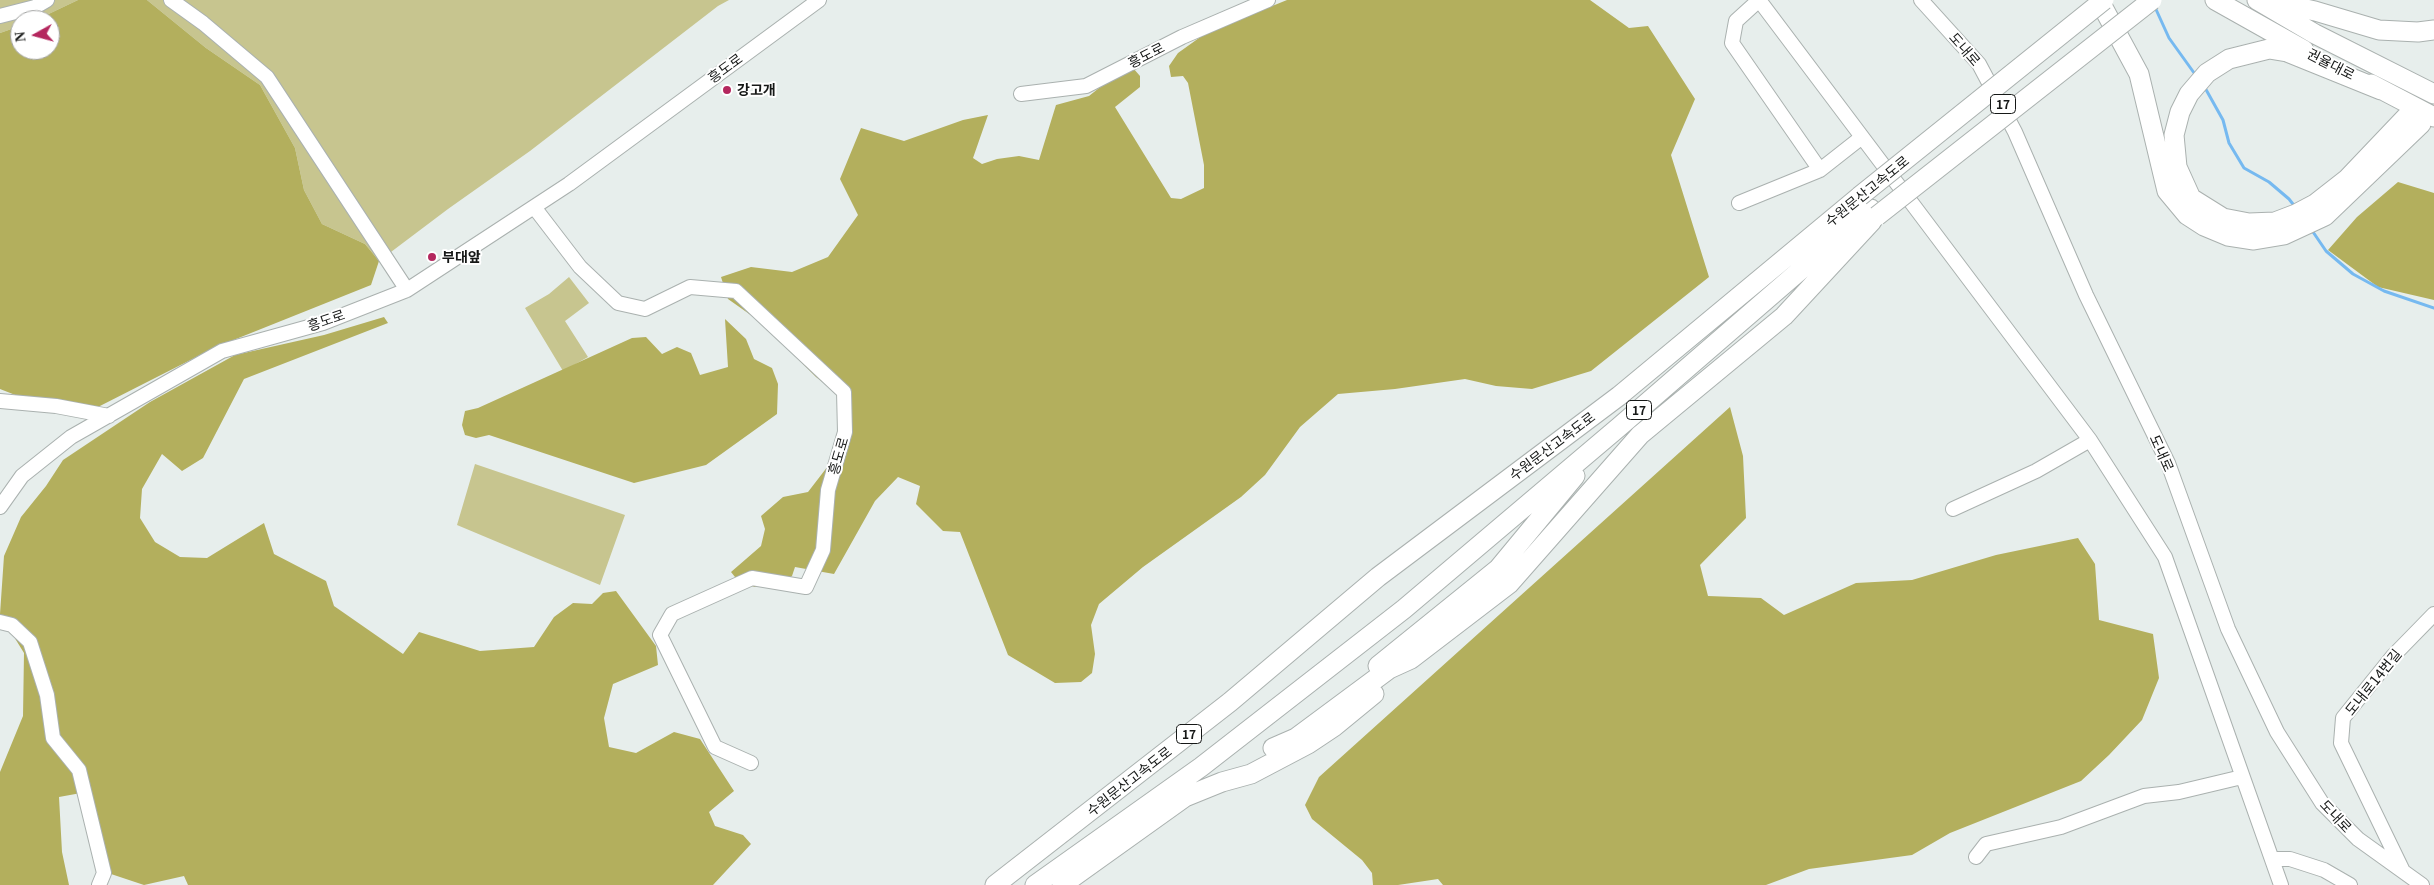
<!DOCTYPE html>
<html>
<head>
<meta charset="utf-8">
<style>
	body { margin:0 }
	#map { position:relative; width:2434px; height:885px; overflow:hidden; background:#e7eeec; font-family:Georgia,serif }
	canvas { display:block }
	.north { position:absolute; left:10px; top:10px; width:50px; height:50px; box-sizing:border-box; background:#fff; border:1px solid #a2a3a2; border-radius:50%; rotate:263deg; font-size:14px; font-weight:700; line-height:20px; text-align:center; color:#161817 }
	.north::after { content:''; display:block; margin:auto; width:18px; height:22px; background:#b4275e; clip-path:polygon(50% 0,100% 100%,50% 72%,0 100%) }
</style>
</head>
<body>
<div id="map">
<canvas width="2434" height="885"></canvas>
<div class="north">N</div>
</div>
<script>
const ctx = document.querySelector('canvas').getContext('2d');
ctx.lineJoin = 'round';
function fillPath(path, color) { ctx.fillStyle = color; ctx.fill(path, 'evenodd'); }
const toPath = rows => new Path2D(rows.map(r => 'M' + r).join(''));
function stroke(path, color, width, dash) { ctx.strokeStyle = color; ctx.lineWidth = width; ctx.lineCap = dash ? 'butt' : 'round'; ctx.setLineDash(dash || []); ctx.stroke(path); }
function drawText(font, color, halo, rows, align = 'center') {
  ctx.font = font + ' Georgia,"Noto Sans KR",serif'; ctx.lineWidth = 4; ctx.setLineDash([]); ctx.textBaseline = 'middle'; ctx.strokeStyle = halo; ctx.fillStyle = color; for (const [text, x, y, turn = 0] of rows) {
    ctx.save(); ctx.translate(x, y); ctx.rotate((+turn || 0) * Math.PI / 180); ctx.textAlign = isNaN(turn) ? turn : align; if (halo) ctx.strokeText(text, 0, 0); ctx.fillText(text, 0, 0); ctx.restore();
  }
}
const green = toPath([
	[0,0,78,0,36,20,20,20,20,26,0,33],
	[147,0,729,0,718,6,530,151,448,209,379,261,365,244,322,224,304,190,295,148,260,85,206,48],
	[569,277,589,303,565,321,588,357,563,371,525,308,549,294],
	[475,464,625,515,600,585,457,525]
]);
const forest = toPath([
	[78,0,147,0,206,48,260,85,295,148,304,190,322,224,365,244,379,261,371,285,216,347,96,408,23,398,0,389,0,33,20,26,20,50,50,50,50,20,36,20],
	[1287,0,1590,0,1629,28,1648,26,1695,99,1671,155,1709,277,1591,371,1532,389,1496,386,1465,379,1395,389,1338,394,1300,427,1265,475,1241,497,1143,567,1099,604,1091,625,1095,654,1092,673,1081,682,1055,683,1008,655,960,532,943,531,916,504,920,486,898,477,875,501,834,574,795,567,792,576,784,582,769,578,755,587,739,582,731,572,761,546,765,529,761,516,783,497,808,492,828,466,838,430,837,393,816,377,762,323,728,299,721,277,751,267,792,272,828,257,858,215,840,179,861,128,904,141,963,120,988,115,973,158,982,164,997,159,1019,156,1039,160,1056,105,1089,96,1123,69,1133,68,1140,76,1140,87,1115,107,1171,198,1181,199,1204,188,1204,165,1188,83,1183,76,1171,77,1169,66,1178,53,1206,33],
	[2398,182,2434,193,2434,300,2378,287,2328,250,2357,217],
	[384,317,388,323,244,379,203,458,182,471,162,454,142,489,140,518,155,542,180,557,207,558,264,523,274,554,326,581,334,606,403,654,419,632,480,651,534,647,554,617,573,603,592,604,603,593,616,591,656,646,658,665,613,684,604,718,609,747,636,753,674,732,700,739,734,791,709,812,715,826,743,835,751,844,713,885,188,885,184,876,144,885,108,873,81,793,59,797,62,852,69,885,0,885,0,772,23,716,24,653,0,614,4,556,21,517,46,486,63,460,150,402,235,355,324,335],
	[725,319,746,339,754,359,772,368,778,384,777,414,706,465,634,483,489,435,476,438,465,435,462,425,465,411,478,408,632,338,646,337,662,354,677,347,691,353,700,375,728,367],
	[1730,407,1743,456,1746,518,1700,565,1708,596,1761,598,1784,615,1856,583,1912,580,1996,555,2078,538,2095,564,2099,620,2153,634,2159,678,2142,720,2109,755,2081,781,1950,833,1912,855,1809,869,1766,885,1443,885,1438,879,1398,885,1373,885,1372,873,1362,860,1312,819,1305,805,1319,777]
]);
const stream = toPath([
	[2154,5,2169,38,2197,77],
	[2204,86,2223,120,2229,143,2244,168,2269,182,2289,199,2296,208],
	[2311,229,2326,251,2353,274,2384,291,2434,308]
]);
const minor = toPath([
	[171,0,203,23,267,77,407,290],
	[1759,0,2090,440,2165,557,2281,885],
	[1759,0,1736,21,1732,43,1820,170],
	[1921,0,1979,64,2015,132,2086,295,2168,463,2228,629,2277,732,2322,803,2358,839,2422,885],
	[0,16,35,7,47,0],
	[1021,94,1086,86,1182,37,1268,0],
	[1739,203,1820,170,1862,137],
	[534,207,580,267,618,303,645,309,690,287,736,291,844,392,845,432,828,490,823,550,806,587,752,578,672,614,660,635,715,747,751,763],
	[0,401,56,406,109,416],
	[0,507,22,476,71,437,222,351,323,323,407,290,569,184,819,0],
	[1953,509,2036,471,2090,440],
	[0,622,12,625,30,642,47,695,53,738,79,770,104,873,99,885],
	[1976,857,1986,844,2061,827,2144,796,2179,792,2242,777],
	[2272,859,2290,859,2324,870,2350,885],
	[2402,869,2341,743,2343,718,2393,656,2434,614]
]);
const highway = toPath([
	[2099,0,2139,74,2167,191,2187,215,2204,226,2228,236,2254,240,2284,235,2325,216,2421,124],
	[2215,0,2304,50],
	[2257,0,2315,34,2434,94],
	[2269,1,2315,11,2379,30,2418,32,2434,30],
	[2371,84,2434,117],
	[2381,90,2287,52,2269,49,2229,59,2207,73,2189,94,2180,112,2174,135,2177,167,2191,198,2223,218,2249,223,2275,222,2296,214,2315,204,2347,179,2406,117],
	[1378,666,1498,569,1575,476],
	[1273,748,1296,738,1389,669,1411,659,1509,584,1640,435,1784,316,1872,221],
	[995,885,1230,702,1378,577,1619,396,1860,196],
	[1035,885,1201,767,1404,609,1619,427,1871,209],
	[1062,885,1185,797,1222,782,1251,774,1308,744,1335,726,1374,694]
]);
const highwayBridge = toPath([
	[1860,196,2104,0],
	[1877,216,2152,0]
]);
const markers = [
	[727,90,5,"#b4275e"],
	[432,257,5,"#b4275e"]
];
const shields = [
	[2003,104,25],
	[1639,410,25],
	[1189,734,25]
];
const shieldNames = [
	["17",2003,104],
	["17",1639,410],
	["17",1189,734]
];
const streetNames = [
	["도내로",1965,49,49],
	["흥도로",1146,55,-27],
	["권율대로",2331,64,27],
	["흥도로",725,68,-36],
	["수원문산고속도로",1867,191,-39],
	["흥도로",326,320,-19],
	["수원문산고속도로",1552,446,-37],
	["도내로",2162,453,66],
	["흥도로",838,456,-74],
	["도내로14번길",2373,682,-51],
	["수원문산고속도로",1129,781,-38],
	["도내로",2336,816,47]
];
const poiNames = [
	["강고개",737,90],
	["부대앞",442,257]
];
fillPath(green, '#c7c58f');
fillPath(forest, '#b3af5d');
stroke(stream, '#76b9f0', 3);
stroke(minor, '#aab1af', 16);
stroke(highway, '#aab1af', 21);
stroke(minor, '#fff', 14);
stroke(highway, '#fff', 19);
stroke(highwayBridge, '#aab1af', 21, []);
stroke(highwayBridge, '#fff', 19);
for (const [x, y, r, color] of markers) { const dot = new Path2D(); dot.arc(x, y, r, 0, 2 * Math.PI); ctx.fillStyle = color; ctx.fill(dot); stroke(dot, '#fff', 2); }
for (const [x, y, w] of shields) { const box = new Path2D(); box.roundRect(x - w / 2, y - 9.5, w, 19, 4); ctx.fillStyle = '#fff'; ctx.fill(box); stroke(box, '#161817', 1); }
drawText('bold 12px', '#161817', null, shieldNames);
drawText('14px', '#161817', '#fff', streetNames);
drawText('bold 14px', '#161817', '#fff', poiNames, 'left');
</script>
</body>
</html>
